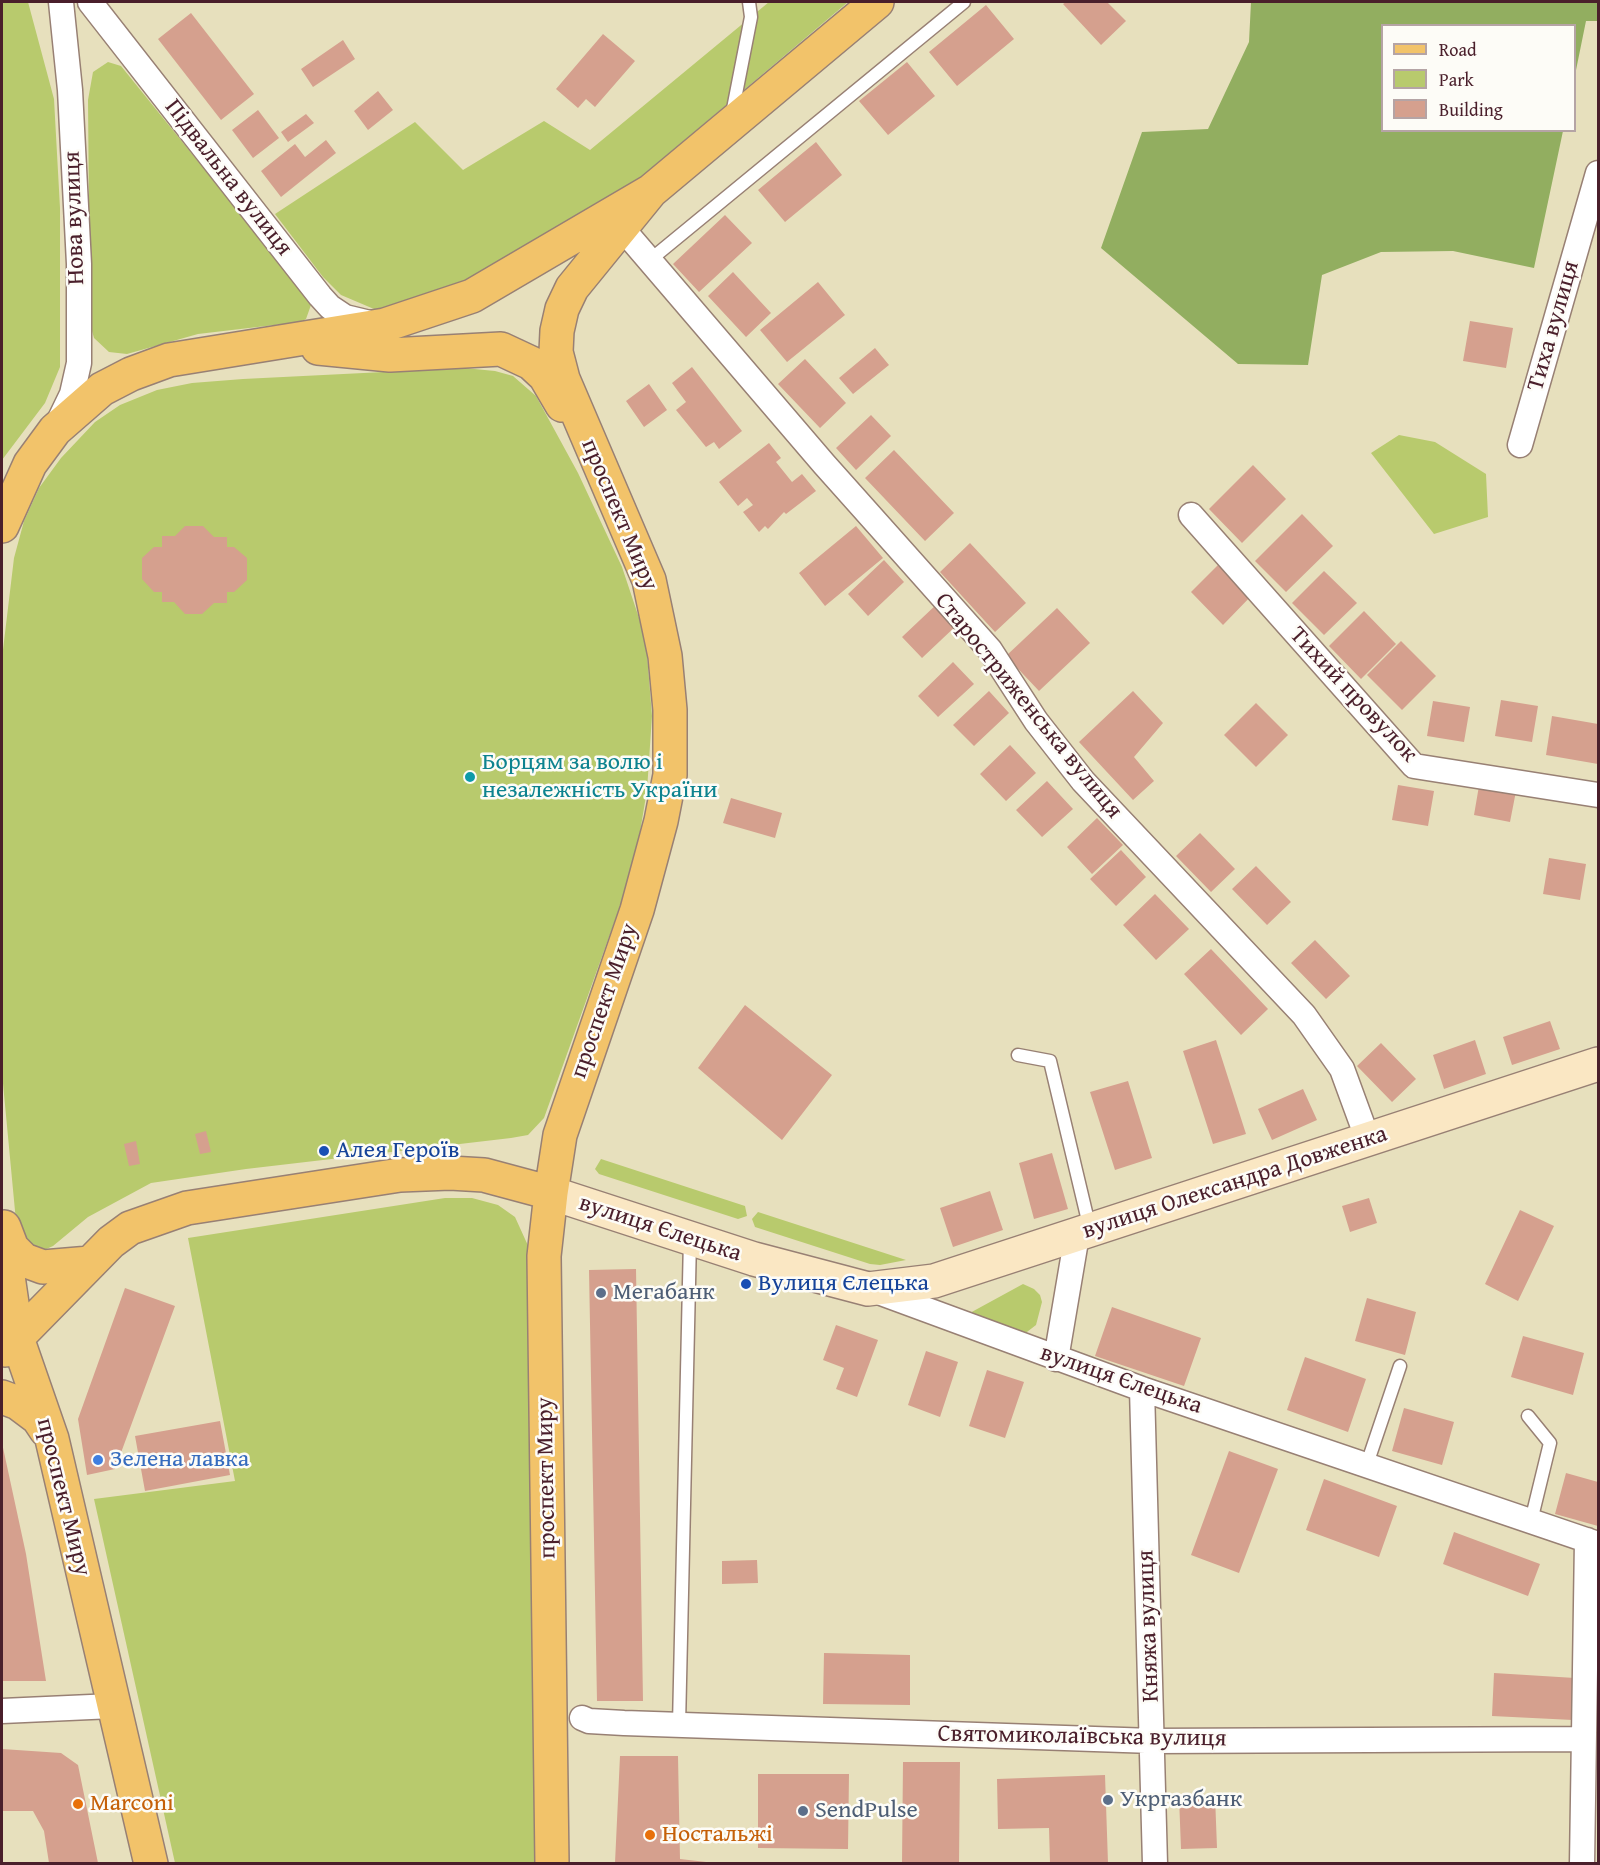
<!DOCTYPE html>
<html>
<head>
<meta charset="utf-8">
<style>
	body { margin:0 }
	#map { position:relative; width:1600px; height:1865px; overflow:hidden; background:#e7e0bd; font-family:"Gentium Book Plus",serif }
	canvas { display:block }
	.frame { position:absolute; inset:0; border:3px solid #4a1f2b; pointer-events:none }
	.legend { position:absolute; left:1381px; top:24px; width:195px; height:108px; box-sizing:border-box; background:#fdfcf7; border:2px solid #b5a4a5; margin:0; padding:8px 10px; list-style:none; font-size:18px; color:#4a1f2b }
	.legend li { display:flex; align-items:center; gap:12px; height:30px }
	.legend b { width:30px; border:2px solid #b5a4a5 }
</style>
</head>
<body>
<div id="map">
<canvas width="1600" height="1865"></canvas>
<div class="frame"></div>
<ul class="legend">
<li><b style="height:8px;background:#f2c36a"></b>Road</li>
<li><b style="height:16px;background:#b8ca6d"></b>Park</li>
<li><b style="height:16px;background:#d5a08e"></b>Building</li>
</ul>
</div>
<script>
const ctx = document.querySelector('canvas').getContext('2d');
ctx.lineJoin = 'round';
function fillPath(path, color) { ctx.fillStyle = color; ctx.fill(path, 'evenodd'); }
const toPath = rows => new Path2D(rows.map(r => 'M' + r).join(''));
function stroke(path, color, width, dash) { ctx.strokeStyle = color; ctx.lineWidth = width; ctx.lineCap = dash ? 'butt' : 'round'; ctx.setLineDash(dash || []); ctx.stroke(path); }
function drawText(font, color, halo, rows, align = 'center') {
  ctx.font = font + ' "Gentium Book Plus",serif'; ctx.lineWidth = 5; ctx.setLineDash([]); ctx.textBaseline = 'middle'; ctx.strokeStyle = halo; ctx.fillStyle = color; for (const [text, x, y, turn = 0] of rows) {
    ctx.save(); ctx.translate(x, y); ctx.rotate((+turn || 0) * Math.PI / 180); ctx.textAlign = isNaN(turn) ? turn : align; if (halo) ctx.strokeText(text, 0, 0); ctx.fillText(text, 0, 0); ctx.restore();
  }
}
const green = toPath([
	[2,2,28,2,54,99,60,208,60,367,45,403,2,460],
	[769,2,848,2,609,204,503,274,396,311,374,309,341,295,323,277,275,214,415,122,463,170,544,121,590,150],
	[108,62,121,66,306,295,311,305,306,319,300,322,198,334,127,354,109,352,94,338,90,324,88,100,93,72],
	[464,368,495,371,513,376,536,396,578,473,622,567,641,624,647,654,652,716,647,790,640,832,628,884,544,1118,528,1135,511,1138,246,1169,151,1183,88,1217,53,1246,44,1250,31,1249,17,1232,2,1073,2,658,14,558,24,521,39,488,61,458,95,422,120,405,157,390,192,383,243,379],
	[1399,435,1435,442,1486,474,1488,517,1434,534,1371,453],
	[601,1159,745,1206,747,1216,738,1219,599,1174,595,1169],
	[445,1198,472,1198,498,1205,515,1217,530,1250,540,1863,175,1863,94,1499,235,1481,188,1238],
	[758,1212,906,1260,880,1265,870,1264,755,1227,752,1219],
	[1023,1284,1034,1289,1040,1295,1042,1302,1036,1325,1023,1335,968,1314]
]);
const forest = toPath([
	[1251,2,1598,2,1598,21,1586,21,1575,75,1574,26,1382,26,1382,130,1563,131,1534,268,1453,251,1381,252,1322,275,1308,365,1238,364,1101,248,1142,132,1208,129,1249,42]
]);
const building = toPath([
	[1066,2,1107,2,1126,21,1101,45,1063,4],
	[986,5,1014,39,957,86,929,52],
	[191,13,254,94,221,120,158,39],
	[603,34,635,61,595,107,586,99,578,108,556,89],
	[343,40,355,59,313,87,301,69],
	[907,62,935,96,888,135,859,101],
	[378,91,393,110,368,130,354,111],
	[258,110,279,138,253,158,232,130],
	[306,114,314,123,288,142,281,132],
	[326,140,336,153,281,197,261,171,295,144,305,157],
	[816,142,842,175,785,222,758,190],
	[725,215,752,243,699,292,673,264],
	[733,272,771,313,746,337,708,296],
	[818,282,845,315,787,362,760,330],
	[1470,321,1513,328,1506,368,1463,361],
	[875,348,889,365,853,394,839,378],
	[805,359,846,403,820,428,778,384],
	[692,367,742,431,719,449,714,442,706,447,676,410,686,402,672,383],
	[649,384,667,410,644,427,626,401],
	[871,415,891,436,856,470,836,448],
	[769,443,781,458,776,462,792,482,802,474,816,491,786,514,784,512,768,529,765,526,759,532,743,512,753,505,747,498,738,506,719,482],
	[894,450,954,513,925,541,865,478],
	[1253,465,1286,499,1242,543,1209,509],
	[1302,514,1333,546,1286,592,1255,561],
	[185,526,203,526,214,537,227,537,227,547,234,547,247,558,247,580,234,592,227,592,227,603,214,603,202,614,185,614,174,602,162,602,162,592,154,592,142,579,142,558,154,547,162,547,162,536,175,536],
	[856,526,883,558,825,606,799,573],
	[970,543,1026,603,995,632,940,572],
	[884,560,904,582,868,616,848,594],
	[1223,560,1255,592,1223,625,1191,592],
	[1324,571,1357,603,1324,635,1292,603],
	[938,603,958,624,922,658,902,637],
	[1057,608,1090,643,1039,691,1006,656],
	[1364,611,1396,644,1361,679,1329,646],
	[1401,641,1436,676,1402,710,1367,675],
	[953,662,974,684,938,717,918,696],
	[989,691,1009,713,974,746,953,725],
	[1133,691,1163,723,1134,757,1154,781,1133,800,1079,742],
	[1501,700,1538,706,1532,742,1495,736],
	[1433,701,1470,707,1464,742,1427,736],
	[1256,703,1288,735,1256,767,1224,735],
	[1552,716,1598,724,1598,764,1546,755],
	[1010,745,1036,773,1006,801,980,774],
	[1480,780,1517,786,1510,822,1474,815],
	[1047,781,1073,809,1042,837,1016,810],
	[1398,785,1434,791,1428,826,1392,820],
	[731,798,782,813,775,838,723,823],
	[1097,818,1123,845,1092,874,1067,847],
	[1200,833,1235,869,1211,892,1176,856],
	[1121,850,1146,877,1116,906,1090,879],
	[1549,858,1586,864,1580,900,1543,894],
	[1256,866,1291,902,1267,925,1232,889],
	[1155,894,1189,929,1156,960,1123,925],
	[1315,940,1350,976,1326,999,1291,963],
	[1211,949,1268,1009,1241,1035,1184,974],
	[745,1005,832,1075,782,1140,698,1068],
	[1550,1021,1560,1049,1512,1065,1503,1037],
	[1216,1040,1246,1134,1213,1144,1183,1051],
	[1475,1040,1486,1074,1444,1089,1433,1055],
	[1381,1043,1416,1079,1392,1102,1357,1066],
	[1128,1081,1152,1158,1115,1170,1090,1092],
	[1303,1089,1317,1120,1272,1140,1258,1109],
	[206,1131,211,1152,200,1154,195,1134],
	[136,1141,140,1164,129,1166,124,1144],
	[1052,1153,1068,1209,1034,1219,1019,1163],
	[990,1191,1003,1230,953,1247,940,1208],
	[1369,1198,1377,1223,1350,1232,1342,1206],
	[1520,1210,1554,1226,1518,1301,1485,1284],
	[636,1269,643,1701,597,1701,589,1270],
	[125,1288,175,1306,115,1469,87,1475,78,1419],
	[1367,1298,1416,1312,1405,1355,1355,1341],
	[1112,1307,1201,1338,1184,1386,1095,1356],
	[836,1325,878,1340,857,1397,836,1389,844,1368,823,1360],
	[1523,1336,1584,1353,1573,1395,1511,1377],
	[926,1351,958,1362,940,1417,908,1405],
	[1305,1357,1366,1379,1348,1432,1287,1410],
	[987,1370,1024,1382,1005,1438,969,1426],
	[1404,1408,1454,1422,1442,1465,1392,1451],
	[220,1421,230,1475,145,1491,135,1436],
	[2,1443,26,1554,46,1681,2,1681],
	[1229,1451,1278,1469,1239,1573,1191,1555],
	[1566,1473,1598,1482,1598,1526,1555,1514],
	[1324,1479,1397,1506,1379,1557,1306,1530],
	[1454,1532,1540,1564,1528,1596,1443,1564],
	[757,1560,758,1583,722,1584,722,1561],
	[824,1653,910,1655,910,1705,823,1704],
	[1494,1673,1575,1678,1573,1720,1492,1716],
	[2,1749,61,1753,78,1765,98,1863,49,1863,44,1831,33,1811,2,1811],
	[620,1756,678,1756,680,1859,715,1863,615,1863],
	[903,1762,960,1762,959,1863,902,1863],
	[758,1774,849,1774,848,1849,758,1848],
	[1105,1775,1108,1863,1050,1863,1049,1828,998,1829,997,1779],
	[1215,1796,1217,1848,1181,1849,1179,1797]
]);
const lane = toPath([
	[732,114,751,17,749,2],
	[650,260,964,2],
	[1018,1055,1050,1061,1090,1229],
	[1528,1416,1550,1443,1531,1521],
	[1367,1464,1400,1366],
	[679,1725,690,1239]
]);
const street = toPath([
	[90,2,320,296,330,307,345,317,374,324],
	[621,227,824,464,990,650,1036,721,1083,781,1304,1015,1342,1069,1368,1140],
	[59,421,72,394,79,363,79,264,70,90,61,2],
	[1520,445,1598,173],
	[1191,515,1414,766,1598,795],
	[873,1290,1142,1389,1598,1544],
	[1056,1359,1077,1235],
	[1142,1389,1155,1864],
	[2,1711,113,1706],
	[582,1718,589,1721,624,1723,1153,1741,1583,1739],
	[1582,1864,1587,1540]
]);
const secondary = toPath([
	[551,1193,754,1259,868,1289,934,1281,1598,1064]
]);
const primary = toPath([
	[318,348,390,355,501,349,531,363,545,376,562,405],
	[2,526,30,464,55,430,102,389,131,374,169,360,385,325,472,296,651,191,877,2],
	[4,1227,12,1248,24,1260,43,1267,90,1263],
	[2,1235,17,1338,52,1439,151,1864],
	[5,1350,111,1242,130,1228,187,1208,400,1175,450,1173,484,1175,551,1193],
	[2,1397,18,1403,38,1418,46,1430],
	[552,1864,544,1256,551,1193,560,1135,637,910,661,821,670,775,670,710,665,656,649,580,563,379,556,352,557,331,562,309,572,288,651,191]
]);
const markers = [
	[470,777,6,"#0f9aa8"],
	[324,1151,6,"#1a4fb4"],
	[746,1284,6,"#1a4fb4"],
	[601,1293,6,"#5c6f8a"],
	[98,1460,6,"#3f7fe0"],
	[1108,1800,6,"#5c6f8a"],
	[78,1804,6,"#e8710a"],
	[803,1811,6,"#5c6f8a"],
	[650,1835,6,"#e8710a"]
];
const streetNames = [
	["Підвальна вулиця",228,178,52],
	["Нова вулиця",75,218,-92],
	["Тиха вулиця",1554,326,-74],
	["проспект Миру",619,515,67],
	["Тихий провулок",1353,695,47],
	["Старостриженська вулиця",1028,706,51],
	["проспект Миру",605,1001,-71],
	["вулиця Олександра Довженка",1235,1183,-18],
	["вулиця Єлецька",660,1229,18],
	["вулиця Єлецька",1121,1380,19],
	["проспект Миру",547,1478,-91],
	["проспект Миру",63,1497,76],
	["Княжа вулиця",1149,1626,-92],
	["Святомиколаївська вулиця",1082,1737,1]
];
const cultureNames = [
	["Борцям за волю і",482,763],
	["незалежність України",482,791]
];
const transitNames = [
	["Алея Героїв",336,1151],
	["Вулиця Єлецька",758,1284]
];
const serviceNames = [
	["Мегабанк",613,1293],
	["Укргазбанк",1120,1800],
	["SendPulse",815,1811]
];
const shopNames = [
	["Зелена лавка",110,1460]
];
const foodNames = [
	["Marconi",90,1804],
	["Ностальжі",662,1835]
];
fillPath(green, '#b8ca6d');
fillPath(forest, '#92ae60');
fillPath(building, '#d5a08e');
stroke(lane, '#988074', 15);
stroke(street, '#988074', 27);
stroke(secondary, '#988074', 36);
stroke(primary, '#988074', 36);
stroke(lane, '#fff', 12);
stroke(street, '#fff', 24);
stroke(secondary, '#fae7c3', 33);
stroke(primary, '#f2c36a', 33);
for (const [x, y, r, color] of markers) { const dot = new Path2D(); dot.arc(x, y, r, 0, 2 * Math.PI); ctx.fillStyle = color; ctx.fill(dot); stroke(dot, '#fdfcf7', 2); }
drawText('24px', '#4a1f2b', '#fdfcf7', streetNames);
drawText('24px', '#0d838f', '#fdfcf7', cultureNames, 'left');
drawText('24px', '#164399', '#fdfcf7', transitNames, 'left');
drawText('24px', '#4e5e75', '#fdfcf7', serviceNames, 'left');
drawText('24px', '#366cbe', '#fdfcf7', shopNames, 'left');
drawText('24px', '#c56008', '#fdfcf7', foodNames, 'left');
</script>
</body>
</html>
